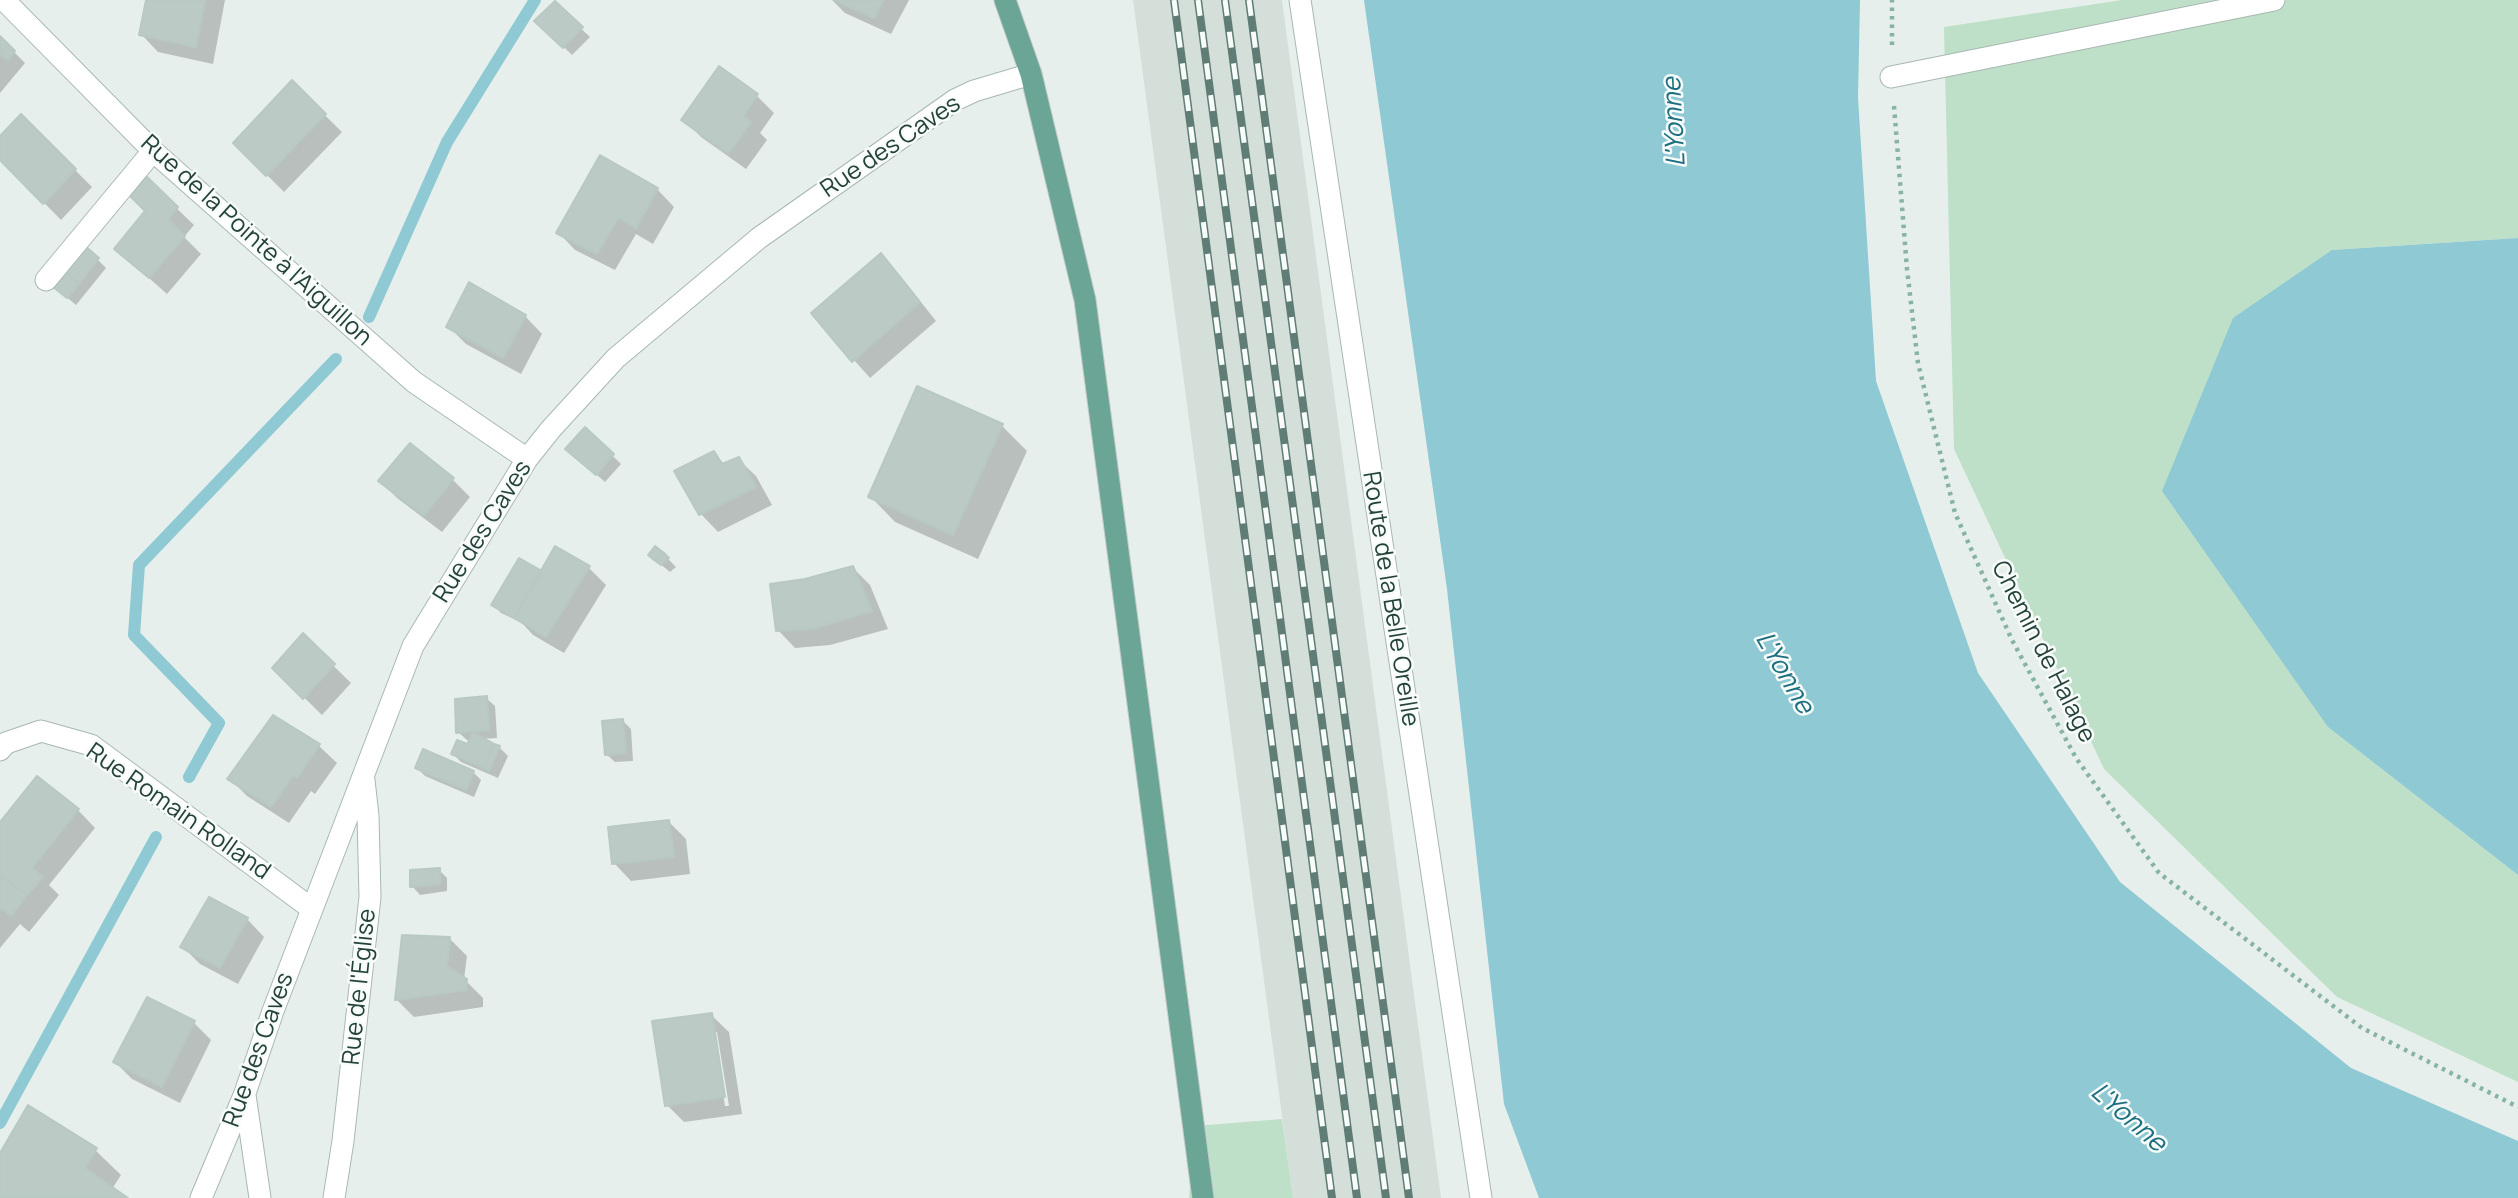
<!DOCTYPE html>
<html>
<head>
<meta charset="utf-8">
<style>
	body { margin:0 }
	canvas { display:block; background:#e6efeb }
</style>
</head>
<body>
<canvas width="2518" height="1198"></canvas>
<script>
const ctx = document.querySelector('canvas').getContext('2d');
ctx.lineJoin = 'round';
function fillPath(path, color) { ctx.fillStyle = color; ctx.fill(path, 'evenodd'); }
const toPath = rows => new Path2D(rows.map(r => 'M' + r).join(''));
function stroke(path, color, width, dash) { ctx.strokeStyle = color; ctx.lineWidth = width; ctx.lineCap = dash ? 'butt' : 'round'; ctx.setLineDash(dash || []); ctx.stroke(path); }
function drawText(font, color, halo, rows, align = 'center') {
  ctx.font = font + ' Manrope,sans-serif'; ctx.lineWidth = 5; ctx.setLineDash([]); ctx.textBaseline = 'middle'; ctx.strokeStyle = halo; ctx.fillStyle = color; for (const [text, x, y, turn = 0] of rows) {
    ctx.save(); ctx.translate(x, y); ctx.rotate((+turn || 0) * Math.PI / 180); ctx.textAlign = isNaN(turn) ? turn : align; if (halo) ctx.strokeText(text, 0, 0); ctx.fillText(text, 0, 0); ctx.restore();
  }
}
const built = toPath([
	[1133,0,1282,0,1441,1198,1293,1198]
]);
const green = toPath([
	[2122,0,2518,0,2518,238,2332,250,2328,727,2518,875,2518,1082,2337,997,2104,769,1954,449,1944,27],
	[1282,1119,1293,1198,1189,1198,1195,1126]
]);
const water = toPath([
	[1364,0,1860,0,1858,98,1876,381,1978,673,2120,882,2351,1068,2518,1141,2518,1198,1539,1198,1504,1104,1447,589],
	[2518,238,2518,875,2328,727,2162,491,2233,318,2332,250]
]);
const shadow = toPath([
	[148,0,225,0,213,64,158,52,141,34],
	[832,0,909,0,891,34,845,13],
	[555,4,590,37,572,55,537,21],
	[0,38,25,63,0,93],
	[292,83,342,132,284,192,235,143],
	[757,96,774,113,760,133,767,140,746,169,701,137,684,120],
	[21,116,92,187,61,220,0,158,0,138],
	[144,177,194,225,184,237,201,254,167,294,116,249,147,211],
	[657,189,674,207,653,244,636,234,615,270,575,250,558,232],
	[86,248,106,268,76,305,64,295],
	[881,256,898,273,936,321,870,378,813,314],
	[525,316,542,334,521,374,466,344,448,326],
	[1002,426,1027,451,978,559,895,522,870,496],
	[586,430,621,464,605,482,576,457],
	[411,445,453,480,470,497,442,532,397,498,380,481],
	[714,453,725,465,738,459,756,476,772,505,718,532,701,514,676,472],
	[556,549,589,568,606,585,564,653,533,635,522,623,501,613,493,605,542,573],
	[668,559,676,567,670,572,659,563],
	[853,568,870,585,888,629,830,645,795,648,778,630,805,581],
	[303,636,351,683,322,715,274,668],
	[486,698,495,706,497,738,481,739,499,747,508,756,498,778,461,762,453,754,468,747,471,740,467,740,458,732],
	[273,717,319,746,337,763,315,794,311,791,289,823,247,796,230,779],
	[623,721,631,729,633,761,615,762,606,754],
	[417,768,473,772,481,780,474,797,425,776],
	[37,779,78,810,95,828,49,885,59,895,29,932,20,924,0,948,0,825],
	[669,822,686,839,690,874,631,881,614,863],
	[439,870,447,878,447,891,420,895,412,886],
	[247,919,264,937,238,984,200,964,183,947],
	[450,939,467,956,464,979,483,998,483,1007,414,1017,396,999],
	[148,999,194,1023,211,1040,180,1103,132,1079,115,1062],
	[711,1015,729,1032,742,1114,684,1122,667,1105],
	[713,1032,717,1032,729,1106,725,1106],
	[95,1150,121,1175,112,1189,125,1198,0,1198,0,1156]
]);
const stream = toPath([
	[369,317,447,142,535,0],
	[189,777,219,723,134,635,139,565,336,359],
	[0,1123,156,837]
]);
const building = toPath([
	[146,0,205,0,196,47,139,35,146,0],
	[834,0,883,0,874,18,834,0],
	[555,1,583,27,563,48,534,21,555,1],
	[0,36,9,45,0,55,0,36],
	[9,45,15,51,8,60,0,55,9,45],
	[719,66,758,94,743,116,751,122,728,154,681,120,719,66],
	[292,80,326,114,266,176,233,143,292,80],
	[21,114,76,169,43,204,0,160,0,136,21,114],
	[600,155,658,188,636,228,618,218,597,254,556,233,600,155],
	[144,174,178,207,168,219,185,236,149,278,114,249,145,211,128,194,144,174],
	[85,246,99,258,79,284,66,271,85,246],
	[881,253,920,302,852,362,811,313,881,253],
	[66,271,79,284,67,298,53,287,66,271],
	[469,282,526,315,503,358,446,327,469,282],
	[917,386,1003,424,953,535,868,497,917,386],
	[585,427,614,454,596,475,565,449,585,427],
	[410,443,454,478,424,516,378,481,410,443],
	[714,451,722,464,739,457,756,487,699,515,674,471,714,451],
	[555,546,590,566,546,637,514,618,555,546],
	[655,546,664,553,654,560,648,555,655,546],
	[664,553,669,558,661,565,654,560,664,553],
	[519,558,542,571,514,618,491,605,519,558],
	[853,566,872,611,812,629,776,631,770,584,805,579,853,566],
	[303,633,335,664,303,699,272,668,303,633],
	[487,696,489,730,456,733,455,699,487,696],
	[273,715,320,744,297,778,293,775,271,807,227,779,273,715],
	[623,719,626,753,605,755,602,721,623,719],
	[473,733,494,744,484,768,451,754,457,740,467,744,473,733],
	[494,744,500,746,489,771,484,768,494,744],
	[423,749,474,771,466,790,415,768,423,749],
	[37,776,79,809,32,868,43,877,27,895,0,875,0,822,37,776],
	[669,820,674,857,612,864,608,827,669,820],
	[440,868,440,884,410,887,410,870,440,868],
	[0,875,27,895,11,916,2,908,0,910,0,875],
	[209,897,248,918,220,968,180,947,209,897],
	[402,935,450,937,447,966,467,979,466,990,395,1000,402,935],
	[147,997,195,1021,162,1087,113,1062,147,997],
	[712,1013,725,1097,665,1106,652,1021,712,1013],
	[28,1105,97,1148,85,1168,128,1198,0,1198,0,1153,28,1105]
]);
const path = toPath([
	[1892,45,1892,0],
	[1894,106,1907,269,1918,363,1955,513,2012,640,2076,758,2159,873,2362,1028,2518,1107]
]);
const minor = toPath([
	[4,0,153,151,414,382,527,459],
	[1300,0,1481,1198],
	[1891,77,2274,0],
	[46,280,153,151],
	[0,750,6,743,41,731,91,745,312,909],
	[245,1095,260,1198],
	[201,1198,245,1093,273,1011,413,646,527,459,551,429,616,358,759,238,955,100,974,91,1031,74],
	[334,1198,343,1141,370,897,368,816,364,780]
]);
const major = toPath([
	[1005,0,1031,74,1085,300,1203,1198]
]);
const rail = toPath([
	[1174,0,1332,1198],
	[1198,0,1357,1198],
	[1225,0,1386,1198],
	[1249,0,1409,1198]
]);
const streetNames = [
	["Rue des Caves",891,147,-34],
	["Rue de la Pointe à l'Aiguillon",256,241,42],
	["Rue des Caves",483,532,-58],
	["Route de la Belle Oreille",1390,599,81],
	["Chemin de Halage",2043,652,63],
	["Rue Romain Rolland",178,812,35],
	["Rue de l'Église",360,987,-84],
	["Rue des Caves",259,1050,-70]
];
const waterNames = [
	["L'Yonne",1675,122,-93],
	["L'Yonne",1784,673,60],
	["L'Yonne",2128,1118,41]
];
fillPath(built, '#d4dfda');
fillPath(green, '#bfe0c8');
fillPath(water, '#8ec9d4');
fillPath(shadow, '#0003');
stroke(stream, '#8ec9d4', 12);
fillPath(building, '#bbcac4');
stroke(building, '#b8c9c2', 2);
stroke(minor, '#a8b8b2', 23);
stroke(major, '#c2cac8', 23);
stroke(path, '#86b3a5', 4.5, [3.5, 5]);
stroke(minor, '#fff', 21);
stroke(major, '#6aa596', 21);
stroke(rail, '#5f7d75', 8);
stroke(rail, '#f7fbf9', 5, [16]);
drawText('24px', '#24423a', '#f7fbf9', streetNames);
drawText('italic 26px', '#1c6f80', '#f7fbf9', waterNames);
</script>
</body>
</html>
